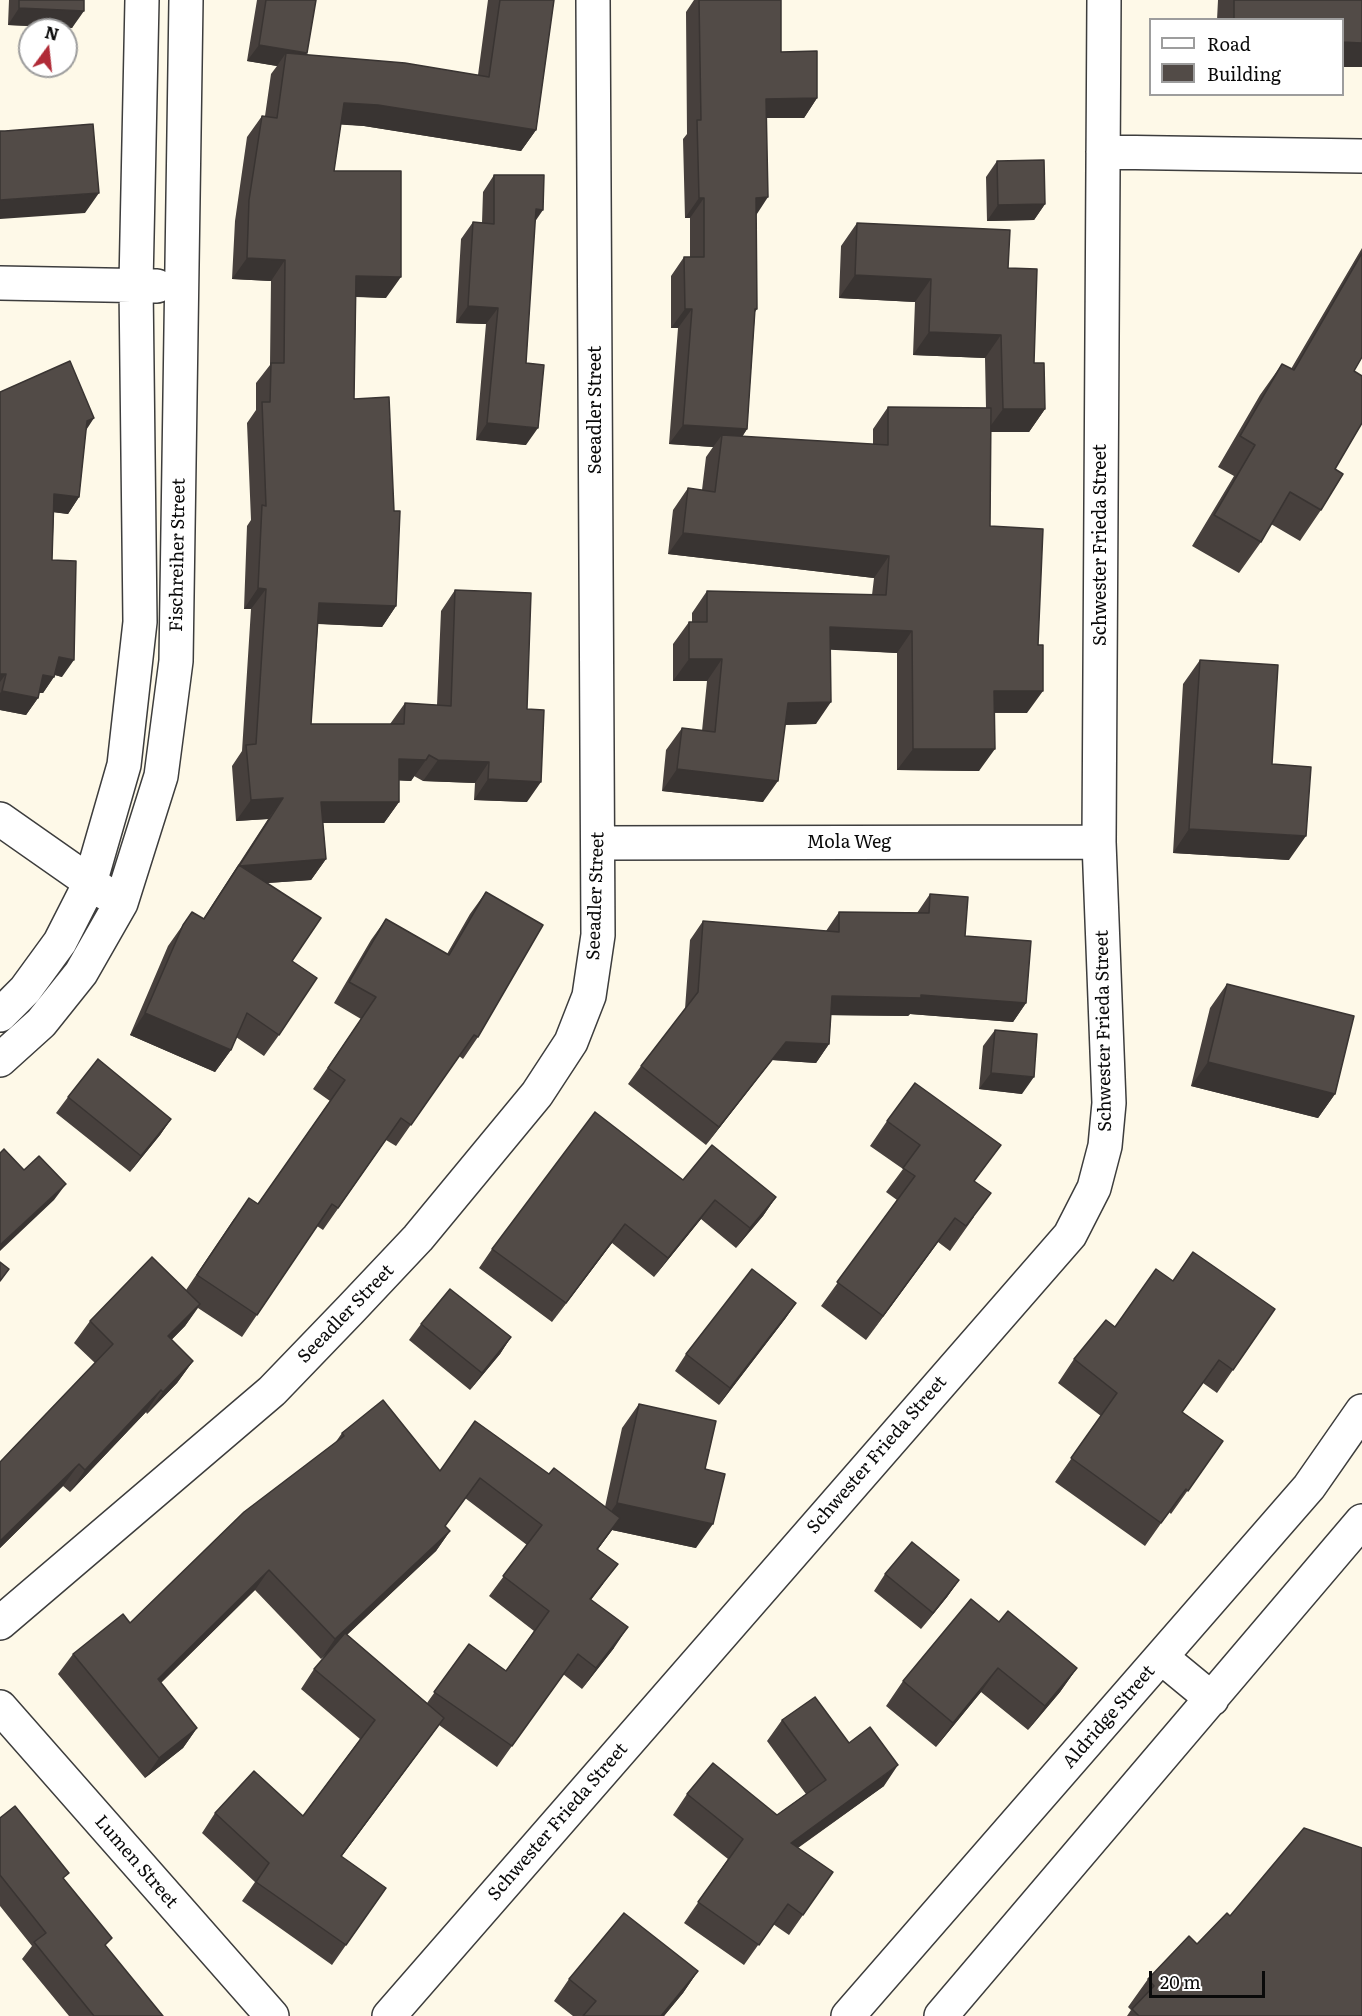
<!DOCTYPE html>
<html>
<head>
<meta charset="utf-8">
<style>
	body { margin:0 }
	#map { position:relative; width:1362px; height:2016px; overflow:hidden; background:#fef9e8; font-family:Literata,serif }
	canvas { display:block }
	.legend { position:absolute; left:1149px; top:18px; width:195px; height:78px; box-sizing:border-box; background:#fff; border:2px solid #9d9d9d; margin:0; padding:8px 10px; list-style:none; font-size:18px; color:#0a0a0a }
	.legend li { display:flex; align-items:center; gap:12px; height:30px }
	.legend b { width:30px; border:2px solid #9d9d9d }
	.north { position:absolute; left:18px; top:18px; width:60px; height:60px; box-sizing:border-box; background:#fff; border:2px solid #9d9d9d; border-radius:50%; rotate:15deg; font-size:16px; font-weight:700; line-height:24px; text-align:center; color:#0a0a0a }
	.north::after { content:''; display:block; margin:auto; width:21px; height:27px; background:#b02b37; clip-path:polygon(50% 0,100% 100%,50% 72%,0 100%) }
	.scale { position:absolute; left:1149px; top:1971px; width:116px; height:27px; box-sizing:border-box; border:3px solid #0a0a0a; border-top:0; padding-left:8px; font-size:18px; line-height:21px; white-space:nowrap; color:#0a0a0a; -webkit-text-stroke:4px #fff; paint-order:stroke }
</style>
</head>
<body>
<div id="map">
<canvas width="1362" height="2016"></canvas>
<ul class="legend">
<li><b style="height:8px;background:#fff"></b>Road</li>
<li><b style="height:16px;background:#524b47"></b>Building</li>
</ul>
<div class="north">N</div>
<div class="scale">20 m</div>
</div>
<script>
const ctx = document.querySelector('canvas').getContext('2d');
ctx.lineJoin = 'round';
const toPath = rows => new Path2D(rows.map(r => 'M' + r).join(''));
function stroke(path, color, width, dash) { ctx.strokeStyle = color; ctx.lineWidth = width; ctx.lineCap = dash ? 'butt' : 'round'; ctx.setLineDash(dash || []); ctx.stroke(path); }
function fillPath(path, color) { ctx.fillStyle = color; ctx.fill(path, 'evenodd'); }
function drawText(font, color, halo, rows, align = 'center') {
  ctx.font = font + ' Literata,serif'; ctx.lineWidth = 6; ctx.setLineDash([]); ctx.textBaseline = 'middle'; ctx.strokeStyle = halo; ctx.fillStyle = color; for (const [text, x, y, turn = 0] of rows) {
    ctx.save(); ctx.translate(x, y); ctx.rotate((+turn || 0) * Math.PI / 180); ctx.textAlign = isNaN(turn) ? turn : align; if (halo) ctx.strokeText(text, 0, 0); ctx.fillText(text, 0, 0); ctx.restore();
  }
}
const minor = toPath([
	[1103,152,1362,156],
	[0,283,157,286],
	[0,819,107,894],
	[599,843,1099,842],
	[0,1015,25,990,60,942,90,883,124,765,140,622,136,284,142,0],
	[0,1060,41,1023,81,973,121,903,161,776,176,661,186,0],
	[0,1623,272,1391,351,1309,418,1238,537,1094,571,1042,589,996,598,935,593,0],
	[1161,1657,1212,1699],
	[0,1707,272,2016],
	[389,2016,1070,1235,1094,1188,1105,1146,1109,1103,1099,842,1104,0],
	[848,2016,1309,1487,1362,1411],
	[941,2016,1362,1521]
]);
const wall = toPath([
	[9,0,84,0,72,28,8,25],
	[257,0,316,0,306,55,478,75,488,0,554,0,536,130,521,151,364,126,341,124,334,171,386,298,356,297,354,399,396,606,382,627,318,624,311,724,390,724,405,703,437,705,441,611,455,590,527,709,527,802,474,800,475,783,423,781,414,776,411,781,399,780,399,802,384,823,323,823,326,859,311,880,267,883,292,961,279,1035,264,1056,236,1037,231,1050,215,1072,130,1035,168,946,192,912,203,919,268,819,236,821,232,766,242,751,251,609,244,609,247,526,251,520,247,423,256,410,256,383,270,365,271,281,232,279,235,221,247,137,262,116,265,116,271,74,277,66,247,61],
	[694,0,781,0,781,52,817,98,804,118,766,118,756,214,757,309,755,312,747,429,742,437,873,444,873,429,888,407,986,408,985,358,913,355,915,302,839,298,841,246,857,223,1008,268,1034,363,1045,409,1029,432,991,432,990,526,1027,713,994,713,979,771,897,770,897,653,831,649,816,724,785,725,763,802,662,791,666,750,682,728,702,731,707,681,673,681,673,644,689,622,692,622,692,613,707,591,872,595,874,578,668,554,673,510,688,488,702,490,706,457,713,447,669,444,678,328,671,328,671,276,684,257,690,257,690,218,685,218,683,139,687,134,686,12],
	[1218,0,1362,0,1362,67,1342,67,1342,20,1217,20],
	[997,161,1045,204,1034,220,987,221,986,177],
	[494,175,535,221,526,363,526,445,476,440,486,324,456,323,461,239,473,222,482,223,483,192],
	[1362,248,1362,357,1354,371,1335,469,1321,510,1300,541,1271,524,1261,542,1239,573,1192,546,1234,476,1218,467,1260,395,1282,364,1291,369],
	[0,392,86,430,79,497,68,514,54,512,52,560,62,677,55,675,43,693,39,693,38,698,26,715,0,710],
	[1200,660,1272,764,1289,860,1173,853,1183,684],
	[486,892,478,1037,463,1059,459,1056,396,1146,386,1140,323,1230,317,1226,242,1337,198,1308,185,1326,171,1340,193,1361,177,1383,147,1414,146,1412,70,1492,63,1486,0,1548,0,1462,95,1363,74,1343,90,1321,186,1290,234,1219,258,1204,330,1101,313,1089,361,1019,334,1003,371,940,386,919,447,954,470,914],
	[930,894,965,936,1026,1003,1013,1022,910,1014,908,1016,831,1015,829,1044,816,1063,772,1060,706,1145,628,1084,641,1066,685,1009,690,940,703,921,826,931,839,912,917,913],
	[1227,984,1335,1094,1318,1118,1191,1086,1210,1008],
	[995,1030,1022,1094,979,1089,983,1046],
	[68,1097,171,1119,160,1135,130,1172,56,1113],
	[887,1121,974,1182,974,1217,950,1251,938,1242,866,1340,821,1306,897,1200,886,1192,903,1169,870,1146],
	[683,1180,776,1197,763,1216,736,1248,701,1219,654,1277,612,1243,552,1322,479,1268,492,1249],
	[1173,1281,1275,1309,1217,1393,1203,1383,1182,1412,1223,1441,1171,1514,1169,1512,1145,1546,1055,1482,1101,1416,1058,1383,1074,1359],
	[796,1303,785,1319,719,1405,675,1371,686,1354],
	[421,1324,511,1337,500,1354,470,1390,409,1340],
	[639,1404,705,1469,696,1548,612,1530,598,1549,603,1584,591,1600,614,1648,582,1689,563,1674,497,1767,439,1725,341,1857,386,1888,332,1965,242,1901,255,1882,202,1833,215,1813,303,1816,360,1739,301,1689,314,1669,331,1650,321,1659,255,1590,161,1683,197,1728,183,1748,145,1778,58,1674,73,1654,130,1623,335,1443,342,1433,440,1471,549,1474,605,1507,622,1428],
	[465,1498,527,1545,489,1596,534,1631,506,1671,469,1644,427,1703,347,1635,436,1551,450,1531,445,1526],
	[885,1574,959,1580,947,1597,921,1629,874,1591],
	[999,1622,1077,1668,1060,1692,1028,1730,981,1692,936,1747,886,1706,903,1681],
	[782,1720,849,1743,884,1786,798,1848,833,1872,789,1935,773,1924,744,1965,684,1923,728,1859,673,1815,687,1794,777,1815,806,1794,767,1741],
	[0,1818,64,1880,106,1947,163,2016,69,2016,22,1959,32,1946,0,1906],
	[1230,1916,1362,2016,1127,2016,1131,2010,1128,2007,1148,1979,1197,1944],
	[698,1971,683,1993,664,2016,573,2016,554,2001,569,1979]
]);
const shadedWall = toPath([
	[19,8,84,11,72,28,8,25],
	[1342,42,1362,43,1362,67,1342,67],
	[259,45,307,53,295,70,286,53,277,66,247,61],
	[817,98,804,118,752,118,766,99],
	[344,103,378,105,536,130,521,151,364,126,330,124],
	[99,193,85,213,0,219,0,200],
	[768,197,755,217,756,198],
	[699,198,704,198,690,218,685,218],
	[1045,204,1034,220,987,221,998,205],
	[536,209,543,210,532,226],
	[247,258,285,260,271,281,232,279],
	[855,275,931,279,915,302,839,298],
	[356,276,401,277,386,298,341,296],
	[468,306,498,308,486,324,456,323],
	[685,309,692,309,678,328,671,328],
	[929,332,1001,335,985,358,913,355],
	[1003,409,1045,409,1029,432,986,432],
	[94,418,83,435,87,421],
	[487,423,538,428,526,445,476,440],
	[683,425,747,429,734,449,722,435,713,447,669,444],
	[54,494,79,497,68,514,43,511],
	[683,533,889,556,874,578,668,554],
	[258,588,266,589,251,609,244,609],
	[319,603,396,606,382,627,304,623],
	[830,627,912,631,897,653,815,649],
	[59,657,74,660,62,677,48,673],
	[689,659,722,659,707,681,673,681],
	[0,674,6,674,0,682],
	[43,675,54,677,43,693,32,691],
	[2,691,38,698,26,715,0,710,0,693],
	[994,691,1043,691,1027,713,978,712],
	[831,702,816,724,772,725,788,703],
	[913,749,995,749,979,771,897,770],
	[399,759,426,760,411,781,384,780],
	[438,760,489,762,475,783,423,781],
	[677,769,778,781,763,802,662,791],
	[488,779,541,782,527,802,474,800],
	[283,798,268,819,236,821,251,800],
	[321,802,399,802,384,823,307,823],
	[1189,829,1306,836,1289,860,1173,853],
	[326,859,311,880,225,886,239,866],
	[921,995,1026,1003,1013,1022,910,1014,908,1016,819,1015,832,996],
	[145,1013,231,1050,215,1072,130,1035],
	[786,1042,829,1044,816,1063,772,1060,706,1145,719,1127],
	[1208,1062,1335,1094,1318,1118,1191,1086],
	[991,1073,1034,1077,1022,1094,979,1089],
	[171,1119,160,1135,130,1172,141,1156],
	[66,1184,54,1200,0,1251,0,1245],
	[776,1197,763,1216,736,1248,750,1228],
	[715,1200,701,1219,654,1277,668,1258],
	[955,1218,938,1242,866,1340,883,1316],
	[625,1224,612,1243,552,1322,566,1303],
	[796,1303,785,1319,719,1405,730,1388],
	[200,1304,185,1326,153,1359,168,1336],
	[511,1337,500,1354,470,1390,482,1373],
	[193,1361,177,1383,147,1414,163,1392],
	[161,1390,146,1412,70,1492,85,1470],
	[79,1464,63,1486,0,1548,0,1541],
	[617,1503,713,1524,696,1548,612,1530,583,1569,600,1527],
	[450,1531,436,1551,321,1659,335,1639],
	[618,1564,603,1584,576,1619,590,1599],
	[269,1570,255,1590,143,1700,158,1679],
	[959,1580,947,1597,921,1629,933,1613],
	[628,1627,614,1648,582,1689,596,1668],
	[998,1668,981,1692,936,1747,953,1723],
	[1077,1668,1060,1692,1028,1730,1045,1706],
	[444,1718,430,1737,327,1876,341,1856],
	[197,1728,183,1748,145,1778,159,1758],
	[898,1765,884,1786,776,1863,791,1843],
	[698,1971,683,1993,664,2016,661,2016]
]);
const building = toPath([
	[19,0,84,0,84,11,19,8,19,0],
	[266,0,316,0,307,53,259,45,266,0],
	[500,0,554,0,536,130,378,105,344,103,334,171,401,171,401,277,356,276,354,399,389,397,394,511,400,511,396,606,319,603,311,724,404,724,405,703,451,706,455,590,531,593,527,709,544,710,541,782,488,779,489,762,438,760,429,755,426,760,399,759,399,802,321,802,326,859,239,866,283,798,251,800,246,745,256,744,266,589,258,588,262,505,266,506,262,402,270,402,271,363,284,363,285,260,247,258,249,200,262,116,277,118,286,53,405,63,489,77,500,0],
	[699,0,781,0,781,52,817,51,817,98,766,99,768,197,756,198,757,309,755,309,747,429,683,425,692,309,685,309,684,257,704,257,704,198,699,198,697,120,701,120,699,0],
	[1234,0,1362,0,1362,43,1342,42,1342,20,1234,20,1234,0],
	[93,124,99,193,0,200,0,131,5,131,93,124],
	[1044,160,1045,204,998,205,997,161,1044,160],
	[494,175,544,175,543,210,536,209,526,363,544,365,538,428,487,423,498,308,468,306,473,222,494,224,494,175],
	[857,223,1010,230,1008,268,1037,269,1034,363,1044,363,1045,409,1003,409,1001,335,929,332,931,279,855,275,857,223],
	[1362,253,1362,357,1354,371,1362,376,1362,423,1335,469,1343,474,1321,510,1290,492,1261,542,1214,515,1255,445,1240,436,1282,364,1294,370,1362,253],
	[70,361,94,418,87,421,79,497,54,494,52,560,76,561,74,660,59,657,54,677,43,675,38,698,2,691,6,674,0,674,0,392,70,361],
	[888,407,991,408,990,526,1043,529,1038,645,1043,645,1043,691,994,691,995,749,913,749,912,631,830,627,831,702,788,703,778,781,677,769,682,728,715,732,722,659,689,659,689,622,707,622,707,591,886,595,889,556,683,533,688,488,715,492,722,435,888,445,888,407],
	[1200,660,1278,665,1272,764,1311,767,1306,836,1189,829,1200,660],
	[239,865,321,918,292,961,317,978,279,1035,247,1013,231,1050,145,1013,183,925,192,912,204,919,239,865],
	[486,892,543,925,478,1037,474,1035,411,1125,401,1118,338,1208,332,1204,257,1315,197,1275,249,1198,258,1204,345,1080,328,1068,376,997,349,982,386,919,449,955,486,892],
	[930,894,968,897,965,936,1031,941,1026,1003,921,995,921,998,832,996,829,1044,786,1042,719,1127,641,1066,698,992,703,921,839,932,839,912,929,913,930,894],
	[1227,984,1354,1016,1335,1094,1208,1062,1227,984],
	[995,1030,1037,1034,1034,1077,991,1073,995,1030],
	[98,1059,171,1119,141,1156,68,1097,98,1059],
	[915,1083,1001,1145,974,1181,991,1193,966,1226,955,1218,883,1316,837,1282,915,1176,903,1168,920,1145,887,1121,915,1083],
	[595,1112,683,1180,712,1145,776,1197,750,1228,715,1200,668,1258,625,1224,566,1303,492,1249,595,1112],
	[4,1149,24,1170,39,1156,66,1184,0,1245,0,1153,4,1149],
	[1193,1252,1275,1309,1233,1370,1219,1360,1182,1412,1223,1441,1188,1491,1186,1489,1161,1523,1071,1458,1117,1393,1074,1359,1106,1320,1115,1327,1156,1269,1173,1281,1193,1252],
	[152,1257,200,1304,168,1336,193,1361,163,1392,161,1390,85,1470,79,1464,0,1541,0,1462,113,1344,90,1321,152,1257],
	[0,1262,9,1269,0,1281,0,1262],
	[752,1269,796,1303,730,1388,686,1354,752,1269],
	[450,1289,511,1337,482,1373,421,1324,450,1289],
	[383,1400,440,1471,475,1421,549,1474,554,1468,620,1518,597,1549,618,1564,590,1599,628,1627,596,1668,578,1654,512,1746,434,1692,469,1644,506,1671,549,1611,503,1576,542,1525,480,1478,445,1526,450,1531,335,1639,269,1570,158,1679,197,1728,159,1758,73,1654,123,1614,130,1623,244,1512,344,1436,342,1433,383,1400],
	[639,1404,716,1421,705,1469,725,1474,713,1524,617,1503,639,1404],
	[912,1542,959,1580,933,1613,885,1574,912,1542],
	[971,1599,999,1622,1008,1611,1077,1668,1045,1706,998,1668,953,1723,903,1681,971,1599],
	[345,1633,444,1718,341,1856,386,1888,346,1945,256,1882,269,1863,215,1813,254,1771,303,1816,375,1720,314,1669,345,1633],
	[815,1697,849,1743,870,1727,898,1765,791,1843,833,1872,803,1915,788,1904,759,1945,698,1902,743,1839,687,1794,713,1763,777,1815,826,1780,782,1720,815,1697],
	[15,1806,69,1873,63,1878,112,1938,105,1945,163,2016,94,2016,34,1942,46,1933,0,1875,0,1818,15,1806],
	[1304,1828,1362,1848,1362,2016,1139,2016,1132,2009,1154,1986,1148,1979,1189,1936,1197,1944,1227,1913,1230,1916,1304,1828],
	[624,1913,698,1971,661,2016,583,2016,596,2001,569,1979,624,1913]
]);
const streetNames = [
	["Seeadler Street",596,410,-90],
	["Schwester Frieda Street",1101,545,-90],
	["Fischreiher Street",178,555,-89],
	["Mola Weg",849,843],
	["Seeadler Street",596,896,-88],
	["Schwester Frieda Street",1104,1031,-91],
	["Seeadler Street",346,1314,-46],
	["Schwester Frieda Street",877,1455,-49],
	["Aldridge Street",1109,1717,-49],
	["Schwester Frieda Street",558,1822,-49],
	["Lumen Street",136,1862,49]
];
stroke(minor, '#3d3d3d', 36);
stroke(minor, '#fff', 33);
fillPath(wall, '#47403d');
fillPath(shadedWall, '#393432');
fillPath(building, '#524b47');
stroke(building, '#393432', 1.5);
drawText('18px', '#0a0a0a', '#fff', streetNames);
</script>
</body>
</html>
